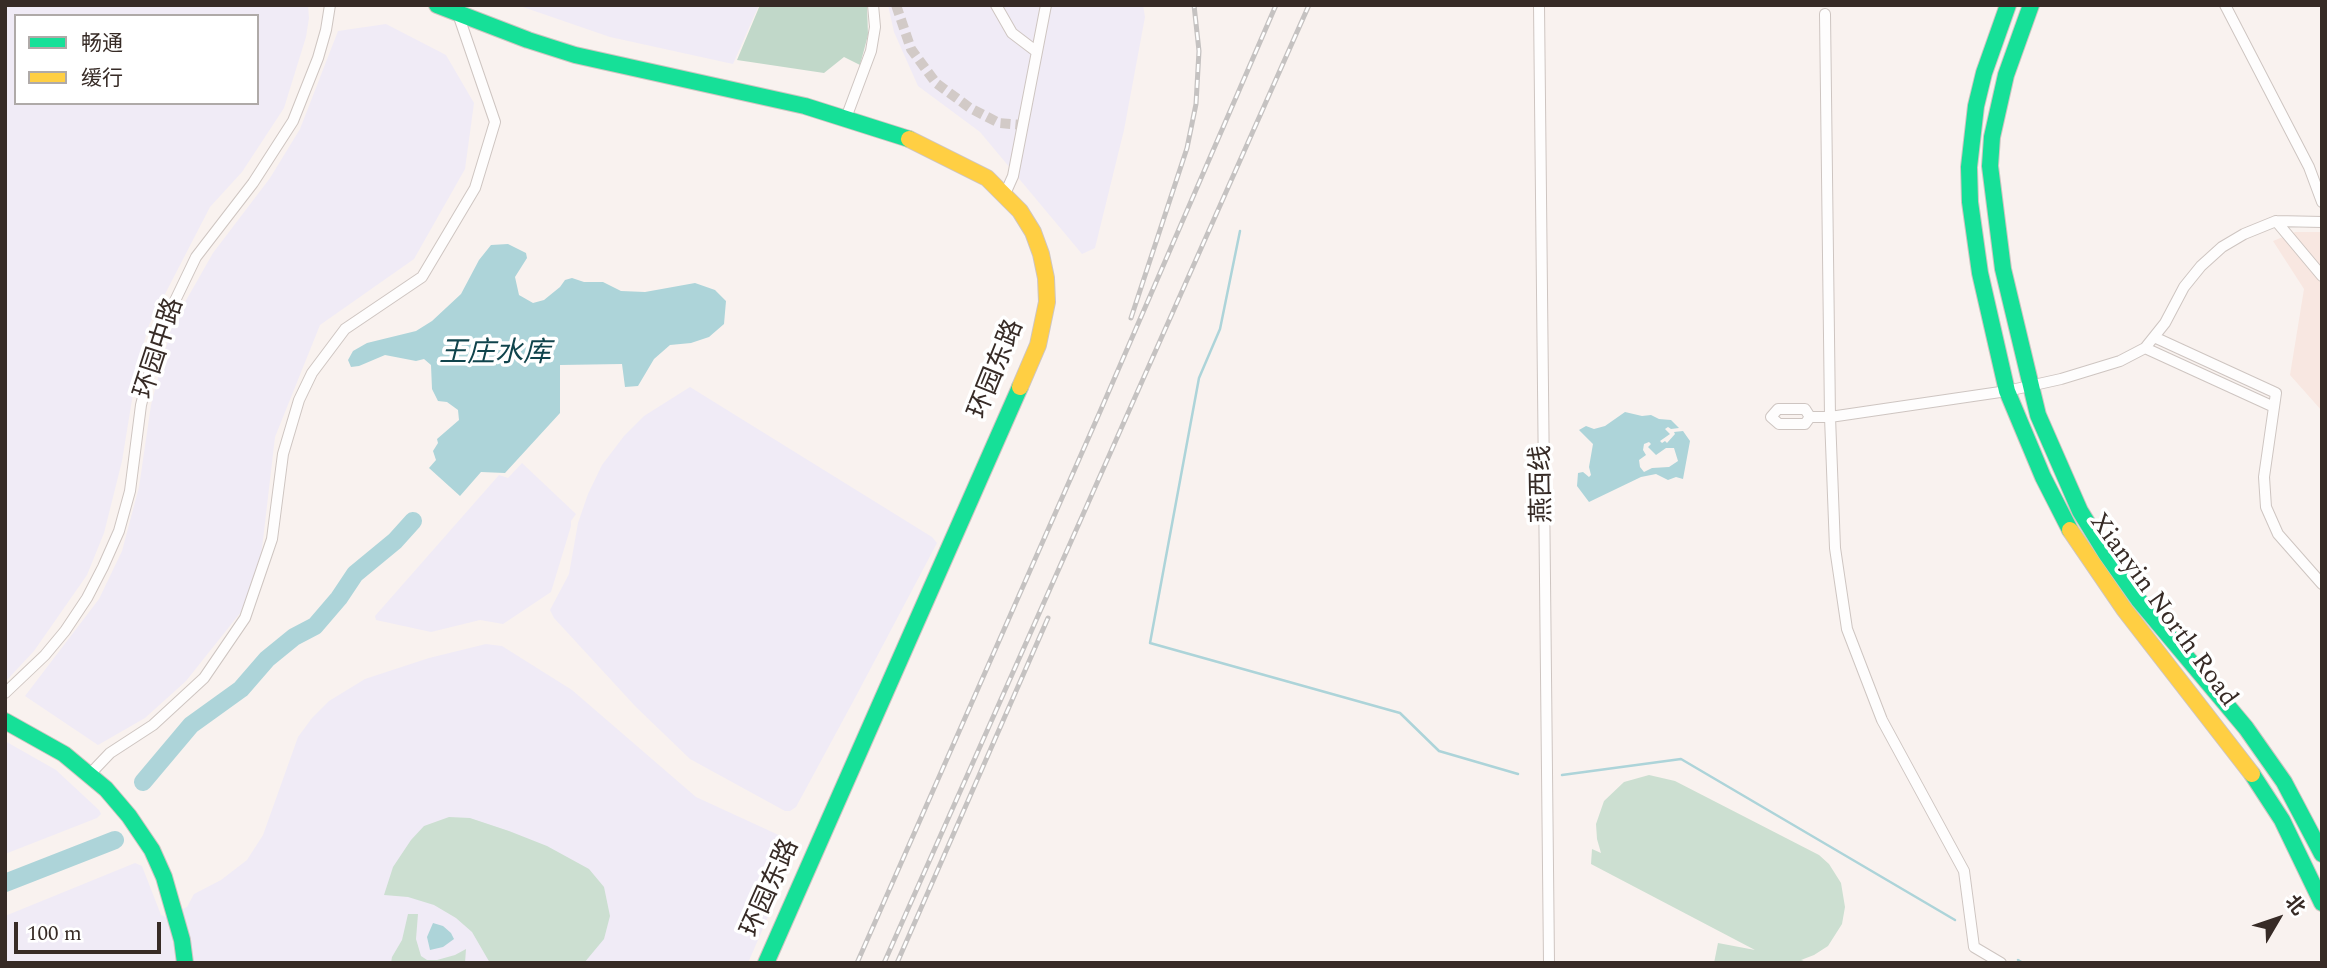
<!DOCTYPE html>
<html>
<head>
<meta charset="utf-8">
<style>
	body { margin:0 }
	#map { position:relative; width:2327px; height:968px; overflow:hidden; background:#f9f2ef; font-family:Spectral,"Noto Sans SC",serif }
	canvas { display:block }
	.frame { position:absolute; inset:0; border:7px solid #372b26; pointer-events:none }
	.legend { position:absolute; left:14px; top:14px; width:245px; height:91px; box-sizing:border-box; background:#fff; border:2px solid #afaaa8; margin:0; padding:9px 12px; list-style:none; font-size:21px; color:#372b26 }
	.legend li { display:flex; align-items:center; gap:14px; height:35px }
	.legend b { width:35px; border:2px solid #afaaa8 }
	.north { position:absolute; left:2243px; top:884px; width:70px; height:70px; -webkit-text-stroke:5px #fff; paint-order:stroke; rotate:51deg; font-size:19px; font-weight:700; line-height:28px; text-align:center; color:#372b26 }
	.north::after { content:''; display:block; margin:auto; width:24px; height:32px; background:#372b26; clip-path:polygon(50% 0,100% 100%,50% 72%,0 100%) }
	.scale { position:absolute; left:14px; top:922px; width:147px; height:32px; box-sizing:border-box; border:4px solid #372b26; border-top:0; padding-left:9px; font-size:21px; line-height:24px; white-space:nowrap; color:#372b26; -webkit-text-stroke:5px #fff; paint-order:stroke }
</style>
</head>
<body>
<div id="map">
<canvas width="2327" height="968"></canvas>
<div class="frame"></div>
<ul class="legend">
<li><b style="height:9px;background:#16e098"></b>畅通</li>
<li><b style="height:9px;background:#ffcf43"></b>缓行</li>
</ul>
<div class="north">北</div>
<div class="scale">100 m</div>
</div>
<script>
const ctx = document.querySelector('canvas').getContext('2d');
ctx.lineJoin = 'round';
function fillPath(path, color) { ctx.fillStyle = color; ctx.fill(path, 'evenodd'); }
const toPath = rows => new Path2D(rows.map(r => 'M' + r).join(''));
function stroke(path, color, width, dash) { ctx.strokeStyle = color; ctx.lineWidth = width; ctx.lineCap = dash ? 'butt' : 'round'; ctx.setLineDash(dash || []); ctx.stroke(path); }
function drawText(font, color, halo, rows, align = 'center') {
  ctx.font = font + ' Spectral,"Noto Sans SC",serif'; ctx.lineWidth = 7; ctx.setLineDash([]); ctx.textBaseline = 'middle'; ctx.strokeStyle = halo; ctx.fillStyle = color; for (const [text, x, y, turn = 0] of rows) {
    ctx.save(); ctx.translate(x, y); ctx.rotate((+turn || 0) * Math.PI / 180); ctx.textAlign = isNaN(turn) ? turn : align; if (halo) ctx.strokeText(text, 0, 0); ctx.fillText(text, 0, 0); ctx.restore();
  }
}
const commercial = toPath([
	[5,5,308,5,309,18,306,37,284,108,242,172,210,207,149,325,138,363,122,461,104,533,87,575,34,651,5,682],
	[16,16,257,16,257,103,16,103],
	[517,5,759,5,733,64,610,37],
	[888,5,1143,5,1145,17,1124,130,1095,248,1082,254,980,132,918,86,894,32],
	[386,24,446,55,474,103,465,169,414,259,320,325,275,437,261,557,241,612,186,681,145,718,98,745,25,696,99,599,122,551,139,487,151,405,172,325,213,253,270,178,300,129,338,31],
	[690,387,932,537,937,543,855,698,796,807,790,811,785,811,690,759,635,706,554,618,550,610,569,574,578,523,588,494,602,465,624,436,644,416],
	[522,463,576,514,571,521,571,526,551,592,503,624,480,620,431,632,376,620,375,616,499,475,508,478],
	[486,644,502,646,572,690,696,797,796,843,798,847,748,963,5,963,5,916,135,863,142,866,161,915,166,917,187,907,194,894,221,880,247,860,263,835,298,737,312,718,329,701,365,679,429,658],
	[5,741,56,770,99,810,101,814,97,818,5,854]
]);
const built = toPath([
	[2295,232,2322,232,2322,411,2290,375,2304,289,2273,241]
]);
const green = toPath([
	[1649,775,1675,781,1819,855,1829,864,1841,883,1845,907,1842,924,1828,946,1814,955,1801,960,1810,963,1714,963,1718,943,1755,950,1591,864,1592,849,1601,853,1597,839,1596,824,1604,801,1624,782],
	[449,817,470,818,509,831,547,846,589,869,604,887,610,916,604,939,584,963,490,963,472,932,456,918,434,905,408,897,384,895,393,867,411,840,424,826],
	[408,914,418,914,416,939,421,956,427,960,437,960,455,955,466,949,465,963,391,963,392,957,402,940]
]);
const forest = toPath([
	[760,5,867,5,868,35,860,65,844,57,824,73,737,60]
]);
const water = toPath([
	[508,244,526,253,527,258,515,277,519,295,533,303,544,300,560,287,565,280,572,278,584,282,603,282,621,291,645,292,695,283,715,290,726,301,724,324,709,337,691,343,670,345,654,359,638,386,625,387,622,364,560,365,560,413,505,473,481,472,460,496,429,468,436,460,433,451,438,443,437,439,459,420,458,410,447,402,438,401,432,389,431,365,424,359,416,361,385,355,359,366,351,367,348,360,353,351,367,343,416,331,432,321,461,294,479,260,491,245],
	[1625,412,1642,416,1651,415,1659,419,1671,420,1679,428,1671,429,1668,427,1665,429,1670,434,1660,441,1662,443,1665,441,1667,443,1675,434,1674,432,1683,431,1690,441,1683,479,1676,477,1668,480,1656,474,1641,477,1589,502,1577,486,1578,473,1583,472,1589,477,1591,475,1589,467,1593,444,1579,430,1586,426,1594,429,1605,426],
	[1649,442,1651,444,1648,447,1656,455,1666,448,1674,448,1678,461,1669,467,1652,468,1644,472,1640,467,1639,460,1646,455,1643,450,1644,444],
	[433,923,443,926,451,933,454,939,443,947,430,950,427,937]
]);
const stream = toPath([
	[1240,231,1220,329,1199,378,1150,643,1400,713,1439,751,1518,774],
	[1562,775,1681,759,1955,920],
	[2018,960,2023,963]
]);
const river = toPath([
	[143,782,191,725,241,689,267,659,294,637,315,626,339,598,355,574,395,541,413,521],
	[5,883,115,840]
]);
const streetTunnel = toPath([
	[896,5,911,49,936,83,970,108,999,123,1023,125]
]);
const street = toPath([
	[996,5,1012,33,1037,52],
	[1539,5,1549,963],
	[2225,5,2309,167,2322,202],
	[846,118,871,51,875,27,873,5],
	[1005,194,1013,176,1046,5],
	[2276,221,2322,276],
	[2154,337,2276,393,2264,477,2266,507,2278,534,2322,584],
	[2145,348,2274,407],
	[1810,417,1805,424,1779,424,1771,417,1778,409,1805,409,1810,417,1830,417,1825,14],
	[5,693,45,655,65,631,87,598,103,567,119,531,130,491,141,405,160,332,196,257,253,183,293,121,318,58,326,30,330,5],
	[90,774,110,753,153,725,204,678,245,618,272,539,283,454,299,400,312,373,345,329,422,277,475,188,495,122,458,14],
	[2001,963,1974,947,1964,871,1882,720,1847,629,1835,548,1830,417,2007,391,2061,379,2120,361,2145,348,2165,323,2184,287,2201,266,2222,247,2244,234,2276,221,2322,222]
]);
const fast = toPath([
	[437,5,528,40,575,55,805,106,909,139],
	[2008,5,1984,73,1976,106,1969,167,1970,202,1980,273,2007,391,2043,477,2070,530],
	[2031,5,2006,75,1992,137,1990,166,2003,269,2038,415,2080,511,2107,555,2138,599,2246,728,2284,782,2322,854],
	[5,721,64,754,106,789,129,816,152,850,164,877,182,940,185,963],
	[2252,774,2282,820,2322,903],
	[766,963,1020,387]
]);
const slow = toPath([
	[909,139,987,178,1020,211,1033,232,1041,254,1046,278,1047,302,1038,345,1020,387],
	[2070,530,2124,609,2252,774]
]);
const rail = toPath([
	[1131,318,1187,148,1196,104,1199,51,1194,5],
	[857,963,1099,414,1276,5],
	[884,963,1309,5],
	[897,963,1048,618]
]);
const streetNames = [
	["环园中路",161,349,-72],
	["环园东路",998,370,-68],
	["燕西线",1544,484,-91],
	["Xianyin North Road",2162,611,54],
	["环园东路",772,889,-66]
];
const waterNames = [
	["王庄水库",495,356]
];
fillPath(commercial, '#f0ebf6');
fillPath(built, '#f8e7e1');
fillPath(green, '#ccdfd1');
fillPath(forest, '#c1d8c9');
fillPath(water, '#add4d9');
stroke(stream, '#add4d9', 2.5);
stroke(river, '#add4d9', 18);
stroke(streetTunnel, '#d2cac7', 10, [10, 5]);
stroke(street, '#cec5c1', 12);
stroke(fast, '#cec5c1', 18);
stroke(slow, '#cec5c1', 18);
stroke(street, '#fefdfd', 10);
stroke(fast, '#16e098', 16);
stroke(slow, '#ffcf43', 16);
stroke(rail, '#c5c2c1', 5);
stroke(rail, '#fff', 2.5, [8]);
drawText('26px', '#372b26', '#fff', streetNames);
drawText('italic 28px', '#10444c', '#fff', waterNames);
</script>
</body>
</html>
